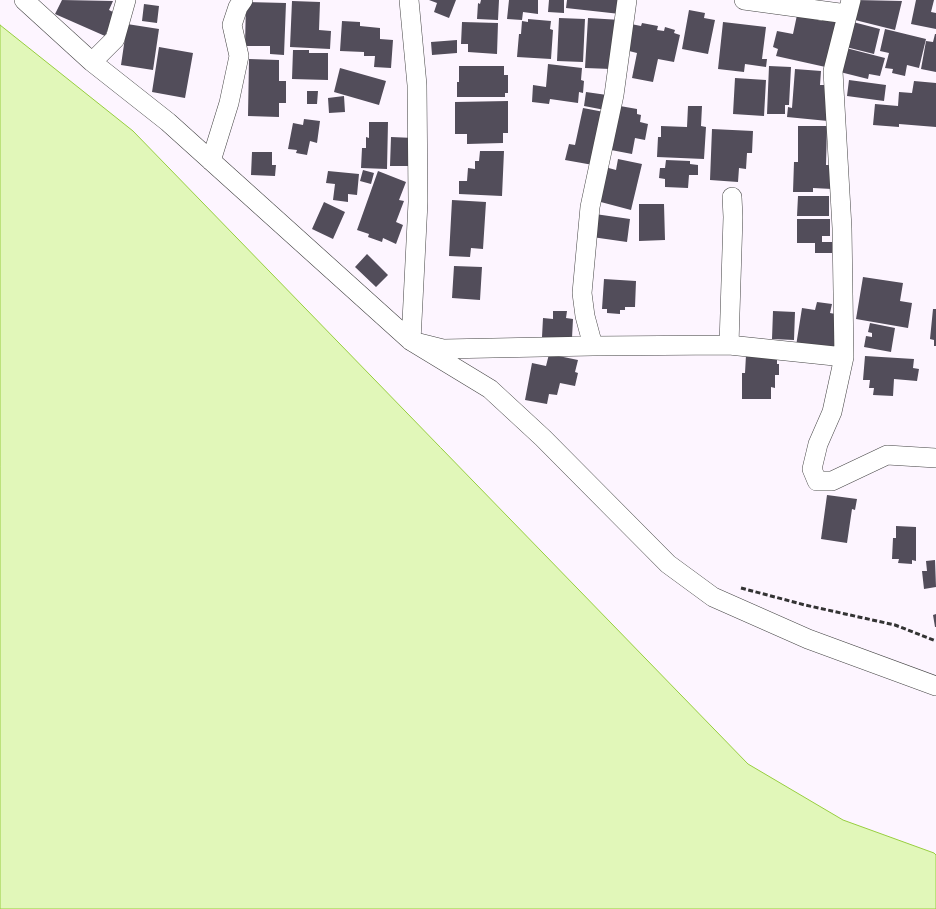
<!DOCTYPE html>
<html>
<head>
<meta charset="utf-8">
<style>
	body { margin:0 }
	canvas { display:block; background:#fdf5ff }
</style>
</head>
<body>
<canvas width="936" height="909"></canvas>
<script>
const ctx = document.querySelector('canvas').getContext('2d');
ctx.lineJoin = 'round';
function fillPath(path, color) { ctx.fillStyle = color; ctx.fill(path, 'evenodd'); }
const toPath = rows => new Path2D(rows.map(r => 'M' + r).join(''));
function stroke(path, color, width, dash) { ctx.strokeStyle = color; ctx.lineWidth = width; ctx.lineCap = dash ? 'butt' : 'round'; ctx.setLineDash(dash || []); ctx.stroke(path); }
const water = toPath([
	[0,25,133,131,748,764,843,820,934,853,936,855,936,909,0,909,0,25]
]);
const building = toPath([
	[62,0,113,1,109,10,115,13,105,36,55,14],
	[429,0,456,0,449,18,434,12,437,3],
	[481,0,499,0,498,20,477,19,478,3,480,4],
	[509,0,538,0,538,14,523,12,522,20,507,19],
	[549,0,564,0,564,13,548,12],
	[567,0,622,0,620,14,566,8],
	[856,0,902,1,895,30,851,19],
	[916,0,934,0,931,12,936,13,936,29,911,24],
	[292,1,320,2,319,30,331,31,330,49,290,47],
	[246,2,286,3,284,55,270,54,270,46,245,46],
	[144,4,159,6,157,23,142,21],
	[689,10,705,13,704,18,715,20,708,54,682,49],
	[797,15,822,21,823,15,841,19,830,68,776,56,778,49,773,47,777,31,793,34],
	[559,18,585,19,583,62,557,61],
	[588,18,621,20,611,69,585,68],
	[528,19,551,21,550,29,553,30,551,59,517,57,519,34,521,34,522,21,528,22],
	[342,21,360,22,360,26,380,28,380,39,393,40,391,68,374,67,375,56,364,56,364,52,340,51],
	[462,22,498,23,497,54,468,52,468,44,461,44],
	[723,22,766,27,762,59,767,59,766,67,745,64,744,72,718,69],
	[853,22,880,29,874,54,846,47],
	[642,23,658,26,657,30,664,31,665,27,675,30,674,33,680,35,674,62,658,59,653,82,632,78,637,53,625,50,631,24,641,26],
	[127,24,159,29,153,70,121,65],
	[885,29,926,39,919,68,907,65,905,76,892,73,893,69,885,68,889,53,880,51],
	[935,34,936,34,936,72,921,69,926,41,933,42],
	[457,40,457,53,432,55,431,42],
	[159,47,193,53,185,98,152,92],
	[846,48,885,58,880,76,869,74,868,79,840,72],
	[293,50,309,50,309,53,328,53,328,80,292,79],
	[249,59,279,60,279,81,286,81,286,103,279,103,279,117,248,116],
	[548,64,582,68,581,80,584,81,583,93,579,92,578,103,550,99,549,104,532,102,533,85,546,87],
	[459,66,504,66,504,75,508,75,508,93,505,93,505,97,457,97,457,82,459,82],
	[769,66,791,67,789,105,785,105,785,114,767,114],
	[340,68,386,81,379,105,334,92],
	[795,69,821,71,820,85,826,85,825,101,830,102,828,121,787,117,788,107,792,108],
	[735,78,766,80,764,116,733,114],
	[849,80,886,85,884,101,847,96],
	[914,81,936,83,936,127,899,124,899,127,873,125,875,104,898,106,899,92,912,93],
	[307,91,318,91,317,104,307,104],
	[586,92,607,95,605,110,584,106],
	[344,96,345,112,329,113,328,98],
	[508,101,508,133,503,133,503,143,467,144,467,134,455,134,455,102],
	[620,106,637,109,637,114,641,115,640,122,648,124,645,140,635,138,632,154,611,150],
	[688,106,702,106,701,126,706,127,704,159,657,157,658,137,661,137,661,126,687,127],
	[583,108,604,112,593,165,565,160,569,144,575,145],
	[304,119,320,121,317,143,310,141,307,155,296,153,297,150,288,149,293,123,303,125],
	[369,122,388,122,387,169,361,168,362,148,366,148,366,137,369,138],
	[798,126,827,126,826,165,832,165,832,189,813,188,813,192,793,192,794,162,798,162],
	[712,129,753,131,752,153,747,153,746,169,739,168,738,182,710,180],
	[391,137,414,138,413,166,390,166],
	[480,151,504,151,502,196,459,194,459,181,467,181,468,168,475,169,475,161,479,161],
	[252,152,272,152,272,165,276,165,275,176,251,175],
	[618,159,642,164,631,210,597,201,605,167,616,170],
	[666,160,690,161,690,164,698,165,698,175,689,175,688,188,665,187,665,179,659,178,660,168,665,168],
	[363,170,374,173,371,184,360,181],
	[328,171,359,174,357,195,348,194,348,202,333,200,335,184,326,183],
	[378,171,406,182,399,200,404,201,396,222,403,225,396,244,383,238,382,242,368,237,369,234,357,230],
	[798,196,829,196,829,216,797,216],
	[452,200,486,202,483,249,471,248,470,257,449,256],
	[324,202,345,212,333,239,312,229],
	[639,204,664,204,665,240,639,241],
	[595,214,630,219,627,242,592,237],
	[797,219,830,219,830,236,822,236,822,242,832,242,832,253,815,253,815,243,797,243],
	[367,254,388,275,376,287,355,267],
	[454,266,482,267,480,300,452,298],
	[863,277,903,283,900,301,912,303,908,328,856,319],
	[604,279,636,281,635,307,625,307,625,310,620,310,620,314,607,313,607,309,602,309],
	[817,302,832,304,830,313,841,315,834,352,796,346,802,308,815,310],
	[933,309,936,309,936,346,934,346,934,340,930,339],
	[553,311,567,311,566,318,573,319,572,338,542,337,543,318,553,319],
	[773,311,795,312,794,340,772,339],
	[870,323,895,328,891,352,864,347,866,336,872,337,872,333,868,332],
	[549,354,578,360,575,372,578,373,575,386,560,383,557,395,549,394,547,404,525,400,532,363,546,366],
	[746,355,777,355,777,364,779,364,779,375,775,375,775,388,771,387,771,399,742,399,742,373,745,373],
	[865,356,914,359,913,368,919,369,917,381,894,379,893,396,873,395,874,388,869,388,870,380,863,380],
	[827,495,857,499,855,510,852,509,847,543,821,539],
	[896,526,916,527,916,561,912,560,912,564,898,563,899,559,892,559,893,538,896,538],
	[935,560,936,587,924,589,922,571,927,571,926,561],
	[936,614,936,627,935,627,933,615]
]);
const path = toPath([
	[741,588,805,605,895,625,936,641]
]);
const minor = toPath([
	[24,0,92,62,168,122,411,341,443,349,593,346,729,345,844,357],
	[409,0,417,85,418,202,411,341,490,389,543,438,668,564,713,597,808,639,936,686],
	[744,0,847,14],
	[851,0,833,71,842,228,844,357,832,412,818,444,812,469,817,481,832,481,887,455,936,458],
	[92,62,115,39,126,0],
	[211,161,229,103,239,56,232,25,238,7,243,0],
	[729,345,733,217,732,197],
	[593,346,585,316,582,293,590,207,614,95,627,0]
]);
fillPath(water, '#e1f7b9');
stroke(water, '#97ce3f', 1);
fillPath(building, '#524d5a');
stroke(minor, '#444', 20);
stroke(path, '#333', 3, [5, 2.5]);
stroke(minor, '#fff', 19);
</script>
</body>
</html>
